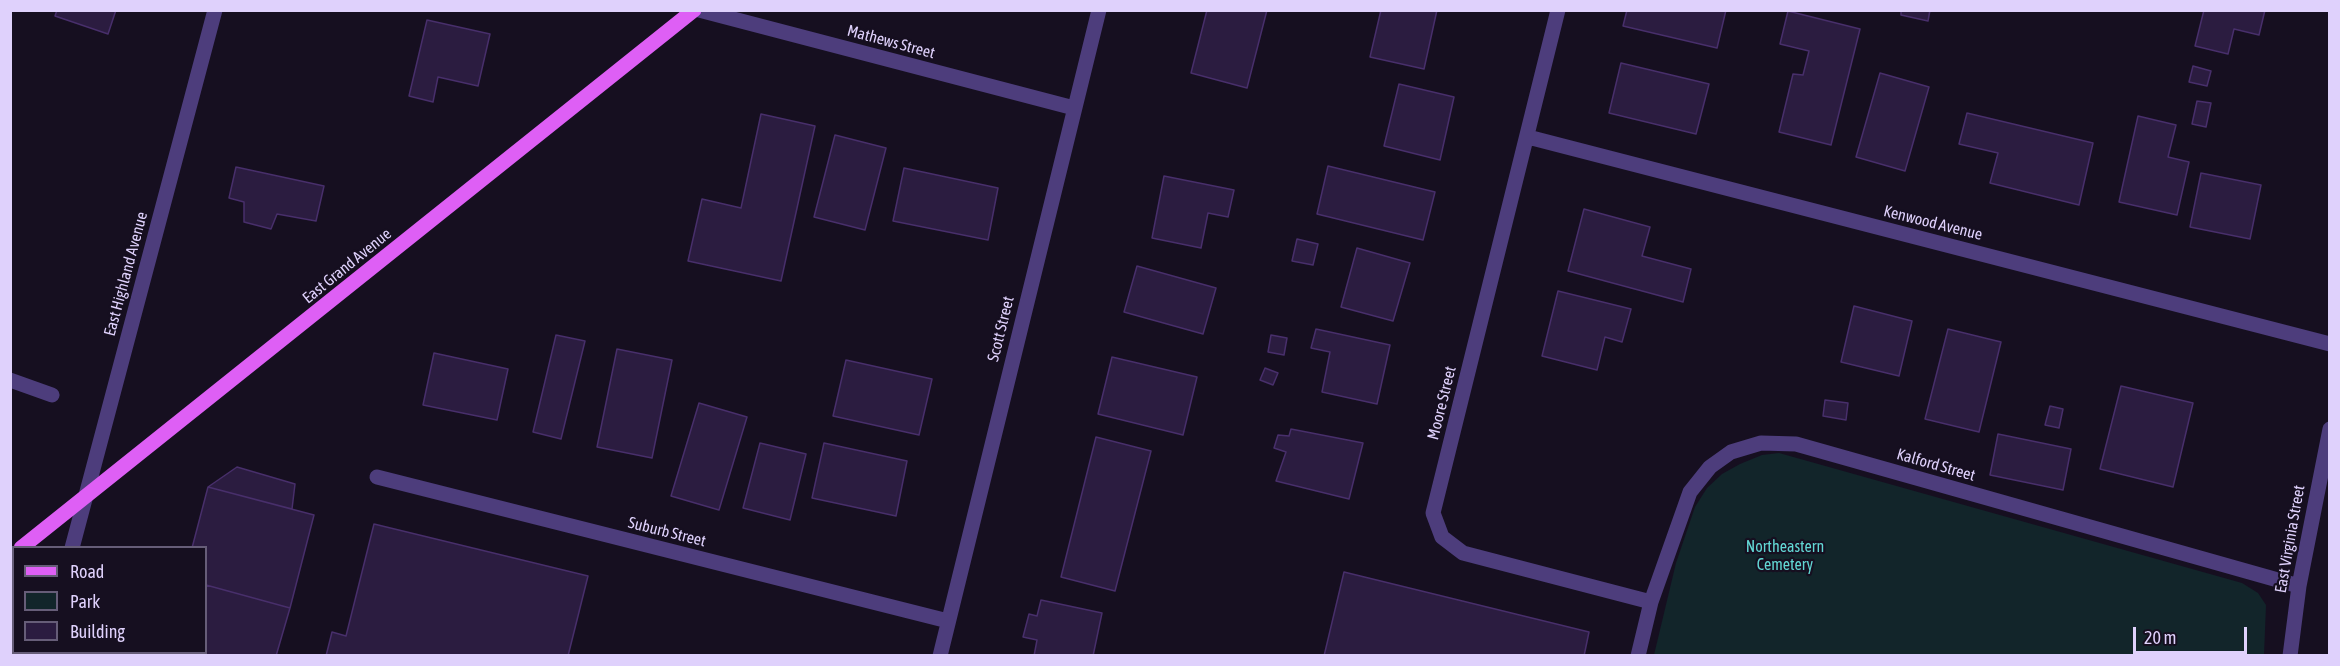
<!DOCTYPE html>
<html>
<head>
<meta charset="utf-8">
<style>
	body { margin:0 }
	#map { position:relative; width:2340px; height:666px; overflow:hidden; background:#160f20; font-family:"Asap Condensed",sans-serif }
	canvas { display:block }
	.frame { position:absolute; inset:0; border:12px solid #dfd1fc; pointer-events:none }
	.legend { position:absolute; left:12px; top:546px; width:195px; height:108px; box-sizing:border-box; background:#160f20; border:2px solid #665d78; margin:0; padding:8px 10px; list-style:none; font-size:18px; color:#dfd1fc }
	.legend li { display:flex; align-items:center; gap:12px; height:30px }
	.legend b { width:30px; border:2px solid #665d78 }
	.scale { position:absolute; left:2133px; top:627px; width:114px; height:27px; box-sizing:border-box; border:3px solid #dfd1fc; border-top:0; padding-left:8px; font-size:18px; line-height:21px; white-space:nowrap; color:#dfd1fc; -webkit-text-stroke:4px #160f20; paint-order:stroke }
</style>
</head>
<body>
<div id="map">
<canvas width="2340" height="666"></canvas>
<div class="frame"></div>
<ul class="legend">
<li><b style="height:8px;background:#de5ff5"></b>Road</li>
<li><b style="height:16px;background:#12252a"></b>Park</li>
<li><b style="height:16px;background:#2b1c40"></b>Building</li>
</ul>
<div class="scale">20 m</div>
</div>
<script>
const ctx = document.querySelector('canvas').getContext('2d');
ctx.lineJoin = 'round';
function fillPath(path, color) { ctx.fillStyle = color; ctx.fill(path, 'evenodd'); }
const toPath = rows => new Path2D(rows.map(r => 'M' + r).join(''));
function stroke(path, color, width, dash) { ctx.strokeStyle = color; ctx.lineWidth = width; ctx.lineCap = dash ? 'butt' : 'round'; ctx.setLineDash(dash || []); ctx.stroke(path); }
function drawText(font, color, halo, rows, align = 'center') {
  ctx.font = font + ' "Asap Condensed",sans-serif'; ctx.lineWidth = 4.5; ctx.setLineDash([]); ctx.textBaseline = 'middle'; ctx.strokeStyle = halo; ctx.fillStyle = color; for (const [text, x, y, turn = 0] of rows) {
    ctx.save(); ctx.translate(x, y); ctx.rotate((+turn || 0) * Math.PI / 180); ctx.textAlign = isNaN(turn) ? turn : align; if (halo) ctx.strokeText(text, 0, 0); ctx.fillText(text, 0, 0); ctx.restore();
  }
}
const green = toPath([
	[1779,453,2242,583,2258,593,2266,605,2264,655,1654,655,1676,563,1695,507,1707,488,1722,474,1740,464,1762,455]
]);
const building = toPath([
	[57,10,116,10,108,34,55,16,57,10],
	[1207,10,1267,10,1247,88,1191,73,1207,10],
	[1381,10,1437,10,1424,69,1370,57,1381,10],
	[1627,10,1726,10,1717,48,1623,26,1627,10],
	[1901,10,1930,10,1928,21,1901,15,1901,10],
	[2204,10,2265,10,2259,35,2234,29,2228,54,2195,46,2204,10],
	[1788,11,1860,29,1831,145,1779,132,1793,74,1803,75,1809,51,1780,44,1788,11],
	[427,20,490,34,478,86,438,77,433,102,409,96,427,20],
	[1621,63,1709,84,1696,134,1609,113,1621,63],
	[2193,66,2211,71,2207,86,2189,82,2193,66],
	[1880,73,1929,87,1905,171,1856,157,1880,73],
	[1399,84,1454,97,1440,160,1384,146,1399,84],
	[2197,101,2211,103,2206,127,2192,124,2197,101],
	[1967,113,2093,143,2079,205,1990,183,1998,153,1959,144,1967,113],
	[761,114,815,126,781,281,688,261,702,199,741,208,761,114],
	[2138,116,2176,125,2168,157,2189,162,2177,215,2119,202,2138,116],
	[835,135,886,148,865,230,814,217,835,135],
	[1328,166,1435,192,1423,240,1317,214,1328,166],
	[236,167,324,186,316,221,277,214,271,229,244,222,244,202,229,198,236,167],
	[904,168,998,188,988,240,893,221,904,168],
	[2201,173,2261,185,2250,239,2190,227,2201,173],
	[1164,176,1234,190,1228,217,1208,213,1201,248,1152,238,1164,176],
	[1584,209,1650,227,1642,256,1691,269,1683,302,1568,271,1584,209],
	[1297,239,1318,244,1313,265,1292,261,1297,239],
	[1357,248,1410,263,1393,321,1341,307,1357,248],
	[1137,266,1216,288,1203,334,1124,312,1137,266],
	[1558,291,1631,309,1622,342,1605,337,1597,370,1542,356,1558,291],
	[1854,306,1912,321,1899,376,1841,362,1854,306],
	[1316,329,1390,345,1377,404,1322,392,1330,352,1311,348,1316,329],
	[1948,329,2001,342,1979,432,1925,419,1948,329],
	[556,335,585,341,561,439,533,432,556,335],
	[1271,335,1287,338,1284,355,1268,352,1271,335],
	[617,349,672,360,652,458,597,447,617,349],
	[434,353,508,369,497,420,423,405,434,353],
	[1112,357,1197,377,1183,435,1098,414,1112,357],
	[846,360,932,379,919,435,833,416,846,360],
	[1265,368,1278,373,1273,385,1260,380,1265,368],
	[2121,386,2193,403,2173,487,2100,469,2121,386],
	[1825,400,1848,403,1846,420,1823,416,1825,400],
	[699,403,747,417,719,510,671,496,699,403],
	[2050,406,2063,409,2059,428,2045,425,2050,406],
	[1291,429,1363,443,1349,499,1276,481,1286,452,1274,448,1278,435,1289,436,1291,429],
	[1998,434,2071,449,2063,490,1990,475,1998,434],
	[1096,437,1151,451,1115,591,1061,577,1096,437],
	[760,443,806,454,790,520,743,508,760,443],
	[824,443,907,461,896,516,812,498,824,443],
	[237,467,295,484,292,509,208,487,237,467],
	[208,487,314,515,290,608,206,585,206,548,192,548,208,487],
	[374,524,588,576,568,656,326,656,332,632,346,636,374,524],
	[1344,572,1589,632,1584,656,1324,656,1344,572],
	[206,585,290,608,276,656,129,656,130,652,206,652,206,585],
	[1041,600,1102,613,1093,656,1034,656,1037,640,1023,637,1029,614,1037,616,1041,600]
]);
const minor = toPath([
	[699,10,1074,108],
	[1558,10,1433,513,1442,537,1463,553,1651,602,1638,656],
	[1528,137,2330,344],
	[10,380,52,395],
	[377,477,948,621],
	[72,548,215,10],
	[1651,602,1690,492,1710,467,1731,452,1761,443,1796,444,2299,586],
	[44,656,45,652],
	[940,656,1099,10],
	[2290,656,2299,586,2330,429]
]);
const major = toPath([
	[21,548,694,10]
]);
const streetNames = [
	["Mathews Street",891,42,15],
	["Kenwood Avenue",1933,223,14],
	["East Grand Avenue",347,266,-39],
	["East Highland Avenue",126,274,-75],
	["Scott Street",1001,329,-76],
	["Moore Street",1442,403,-76],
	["Kalford Street",1936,465,16],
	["Suburb Street",667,532,14],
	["East Virginia Street",2290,539,-80]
];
const parkNames = [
	["Northeastern",1785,547],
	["Cemetery",1785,565]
];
fillPath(green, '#12252a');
fillPath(building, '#2b1c40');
stroke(building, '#482f6b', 1.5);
stroke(minor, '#4d3d7c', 15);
stroke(major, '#de5ff5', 15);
drawText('16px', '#dfd1fc', '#160f20', streetNames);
drawText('16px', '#62d7d4', '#160f20', parkNames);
</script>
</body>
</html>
